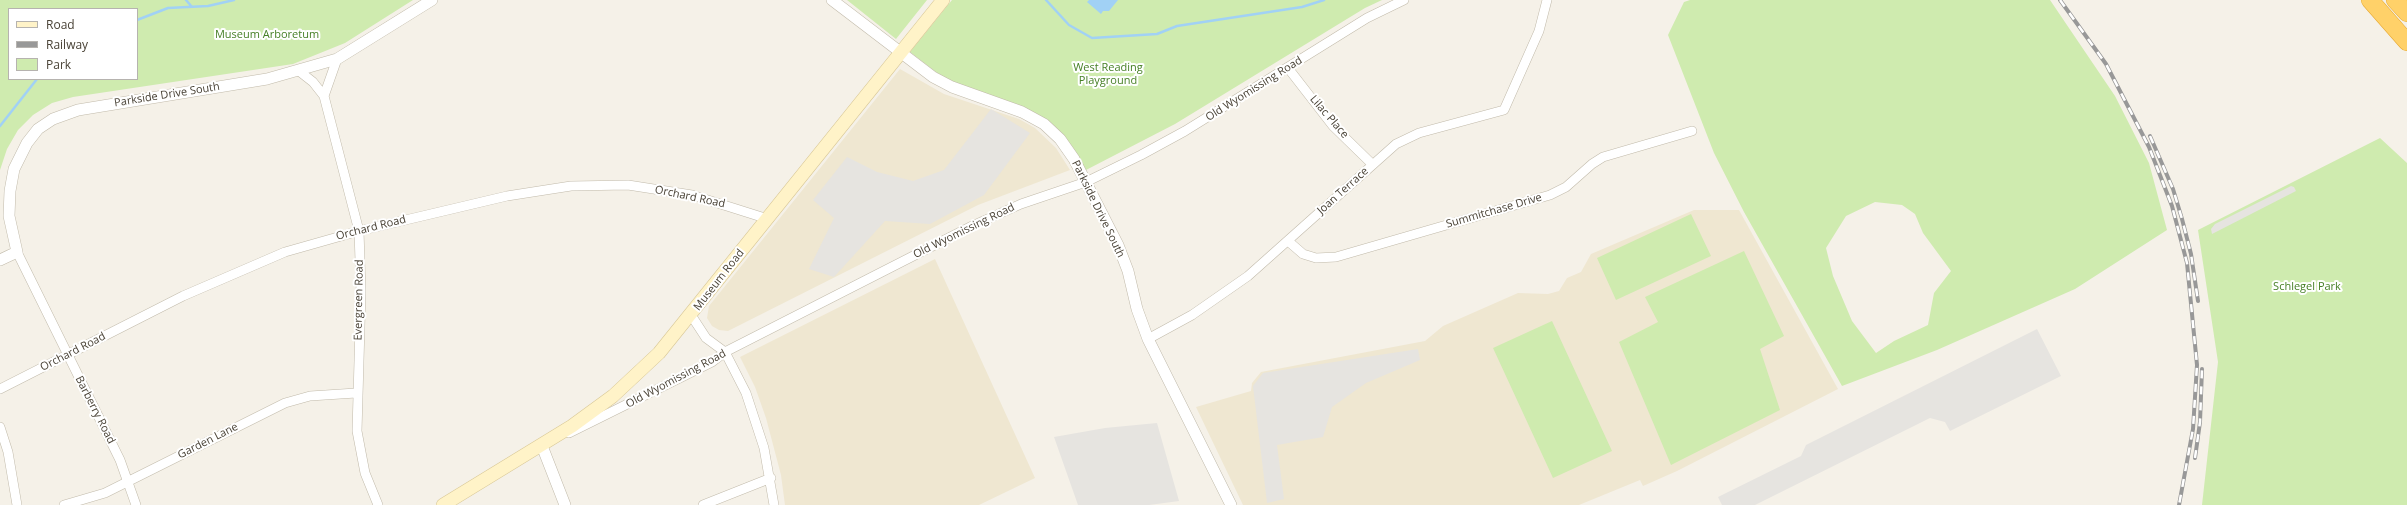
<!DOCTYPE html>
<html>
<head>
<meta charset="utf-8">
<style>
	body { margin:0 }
	#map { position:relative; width:2407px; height:505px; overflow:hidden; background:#f5f1e8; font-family:"Open Sans",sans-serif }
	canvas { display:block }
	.legend { position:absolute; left:8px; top:8px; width:130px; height:72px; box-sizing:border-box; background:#fff; border:1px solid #b6b3af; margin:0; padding:5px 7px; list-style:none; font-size:12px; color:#494236 }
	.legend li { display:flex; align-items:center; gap:8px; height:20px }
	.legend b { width:20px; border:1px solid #b6b3af }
</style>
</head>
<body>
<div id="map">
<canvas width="2407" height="505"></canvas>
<ul class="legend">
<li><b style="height:5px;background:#fff3c8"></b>Road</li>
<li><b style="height:5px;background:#989898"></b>Railway</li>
<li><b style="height:11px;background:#cfebaf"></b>Park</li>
</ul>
</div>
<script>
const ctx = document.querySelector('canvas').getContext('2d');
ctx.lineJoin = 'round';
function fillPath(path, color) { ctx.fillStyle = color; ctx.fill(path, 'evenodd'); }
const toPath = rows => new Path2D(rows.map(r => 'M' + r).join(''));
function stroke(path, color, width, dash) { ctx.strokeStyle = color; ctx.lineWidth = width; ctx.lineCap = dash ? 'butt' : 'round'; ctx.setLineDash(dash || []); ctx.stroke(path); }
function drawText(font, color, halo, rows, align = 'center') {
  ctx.font = font + ' "Open Sans",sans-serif'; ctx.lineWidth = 4; ctx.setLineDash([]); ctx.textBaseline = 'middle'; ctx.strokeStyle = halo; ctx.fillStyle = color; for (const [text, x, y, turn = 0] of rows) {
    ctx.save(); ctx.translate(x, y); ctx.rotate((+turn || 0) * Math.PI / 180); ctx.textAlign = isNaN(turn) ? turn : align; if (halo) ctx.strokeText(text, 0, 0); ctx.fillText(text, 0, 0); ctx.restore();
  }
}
const education = toPath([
	[900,69,944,94,1019,119,1035,128,1056,148,1070,170,978,205,728,331,719,330,712,326,707,318,709,306],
	[1694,210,1739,210,1838,389,1677,471,1643,486,1640,480,1579,505,1243,505,1196,407,1251,391,1252,383,1261,372,1425,341,1443,326,1518,293,1548,294,1559,291,1567,278,1581,272,1591,254],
	[935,259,1035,478,979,505,785,505,781,475,766,418,755,387,740,357]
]);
const green = toPath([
	[0,0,413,0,345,43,293,64,73,97,52,103,33,115,18,130,7,149,0,170],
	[9,9,137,9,137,79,9,79],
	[847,0,927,0,896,39],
	[952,0,1382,0,1365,8,1175,124,1086,170,1064,136,950,83,910,52],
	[1690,0,2050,0,2115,96,2149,163,2167,230,2075,289,1937,350,1842,386,1744,212,1714,153,1668,35,1684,2],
	[1875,202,1902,205,1915,214,1923,233,1951,271,1934,293,1928,325,1894,341,1876,353,1852,321,1833,276,1826,248,1846,216],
	[2380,138,2407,163,2407,505,2202,505,2218,362,2198,230],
	[1691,214,1711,256,1616,300,1597,258],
	[1744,251,1784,336,1760,349,1780,410,1671,465,1619,342,1658,322,1645,297],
	[1552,321,1612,451,1553,478,1493,348]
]);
const parking = toPath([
	[991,109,1030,133,984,195,930,224,885,221,834,277,809,269,834,218,813,200,847,157,877,172,913,181,944,170],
	[2291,186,2294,187,2296,191,2212,234,2211,229,2215,224],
	[2037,329,2061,376,1950,431,1945,422,1930,418,1755,505,1722,505,1718,497,1801,456,1806,445],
	[1418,349,1420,360,1366,383,1332,407,1323,437,1277,445,1284,499,1267,503,1253,386,1263,373],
	[1157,423,1179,501,1149,505,1078,505,1054,437,1105,428]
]);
const water = toPath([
	[1089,0,1118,0,1109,11,1103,11,1101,14,1087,2]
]);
const stream = toPath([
	[186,0,192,7],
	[1046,0,1069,25,1092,38,1157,34,1177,26,1302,7,1324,0],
	[137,20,168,8,208,6,234,0],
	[0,126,37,79]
]);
const minor = toPath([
	[1288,68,1333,126,1372,164],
	[299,71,313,82,324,96,359,231,361,291,357,431,365,473,378,505],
	[324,96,337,59],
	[1288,241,1303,254,1316,258,1336,257,1550,195,1566,187,1592,164,1603,157,1692,131],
	[17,252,120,460,136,505],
	[691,315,706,338,725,352,746,393,764,448,774,505],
	[1148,339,1192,315,1248,276,1396,144,1419,133,1504,110,1539,31,1547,0],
	[0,389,183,296,285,252,359,231,507,196,571,186,628,185,692,195,768,219],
	[0,427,8,452,17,505],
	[569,433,712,362,725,352,972,226,1021,204,1086,182,1141,155,1185,131,1367,18,1404,0],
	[64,505,105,493,285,403,310,396,356,393],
	[703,505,771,478]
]);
const tertiary = toPath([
	[832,0,933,77,952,87,1022,112,1044,124,1060,139,1074,159,1118,245,1128,271,1137,309,1148,339,1231,505],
	[0,260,17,252,9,216,10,191,14,169,27,143,38,129,53,119,78,110,267,79,337,59,432,0],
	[542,446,565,505]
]);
const secondary = toPath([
	[443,505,572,426,613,396,659,353,943,0]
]);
const motorway = toPath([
	[2370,0,2407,42],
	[2395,0,2407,13]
]);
const rail = toPath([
	[2060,0,2106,64,2149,147,2172,206,2187,263,2197,365,2193,429,2179,505],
	[2150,136,2173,189,2182,219,2191,254,2198,301],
	[2195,458,2200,422,2202,369]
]);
const parkNames = [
	["Museum Arboretum",267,35],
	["West Reading",1108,68],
	["Playground",1108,81],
	["Schlegel Park",2307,287]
];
const streetNames = [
	["Old Wyomissing Road",1254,89,-32],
	["Parkside Drive South",167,95,-9],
	["Lilac Place",1329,117,49],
	["Joan Terrace",1343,191,-42],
	["Orchard Road",690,197,12],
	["Parkside Drive South",1098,209,64],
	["Summitchase Drive",1494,211,-16],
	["Orchard Road",371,228,-14],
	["Old Wyomissing Road",964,231,-26],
	["Museum Road",719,280,-52],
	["Evergreen Road",359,300,-89],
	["Orchard Road",73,352,-27],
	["Old Wyomissing Road",676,379,-28],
	["Barberry Road",95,410,63],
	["Garden Lane",208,441,-27]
];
fillPath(education, '#efe7d1');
fillPath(green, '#cfebaf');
fillPath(parking, '#e6e4e0');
fillPath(water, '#a1d1f5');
stroke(stream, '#a1d1f5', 2.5);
stroke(minor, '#c1baaa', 10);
stroke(tertiary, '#c1baaa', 12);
stroke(secondary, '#d8c795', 14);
stroke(motorway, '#e6a831', 18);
stroke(minor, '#fff', 9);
stroke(tertiary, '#fff', 11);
stroke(secondary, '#fff3c8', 13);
stroke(motorway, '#ffd169', 17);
stroke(rail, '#989898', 4);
stroke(rail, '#fff', 2.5, [8]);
drawText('11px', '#457f25', '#fff', parkNames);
drawText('11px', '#494236', '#fff', streetNames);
</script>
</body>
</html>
